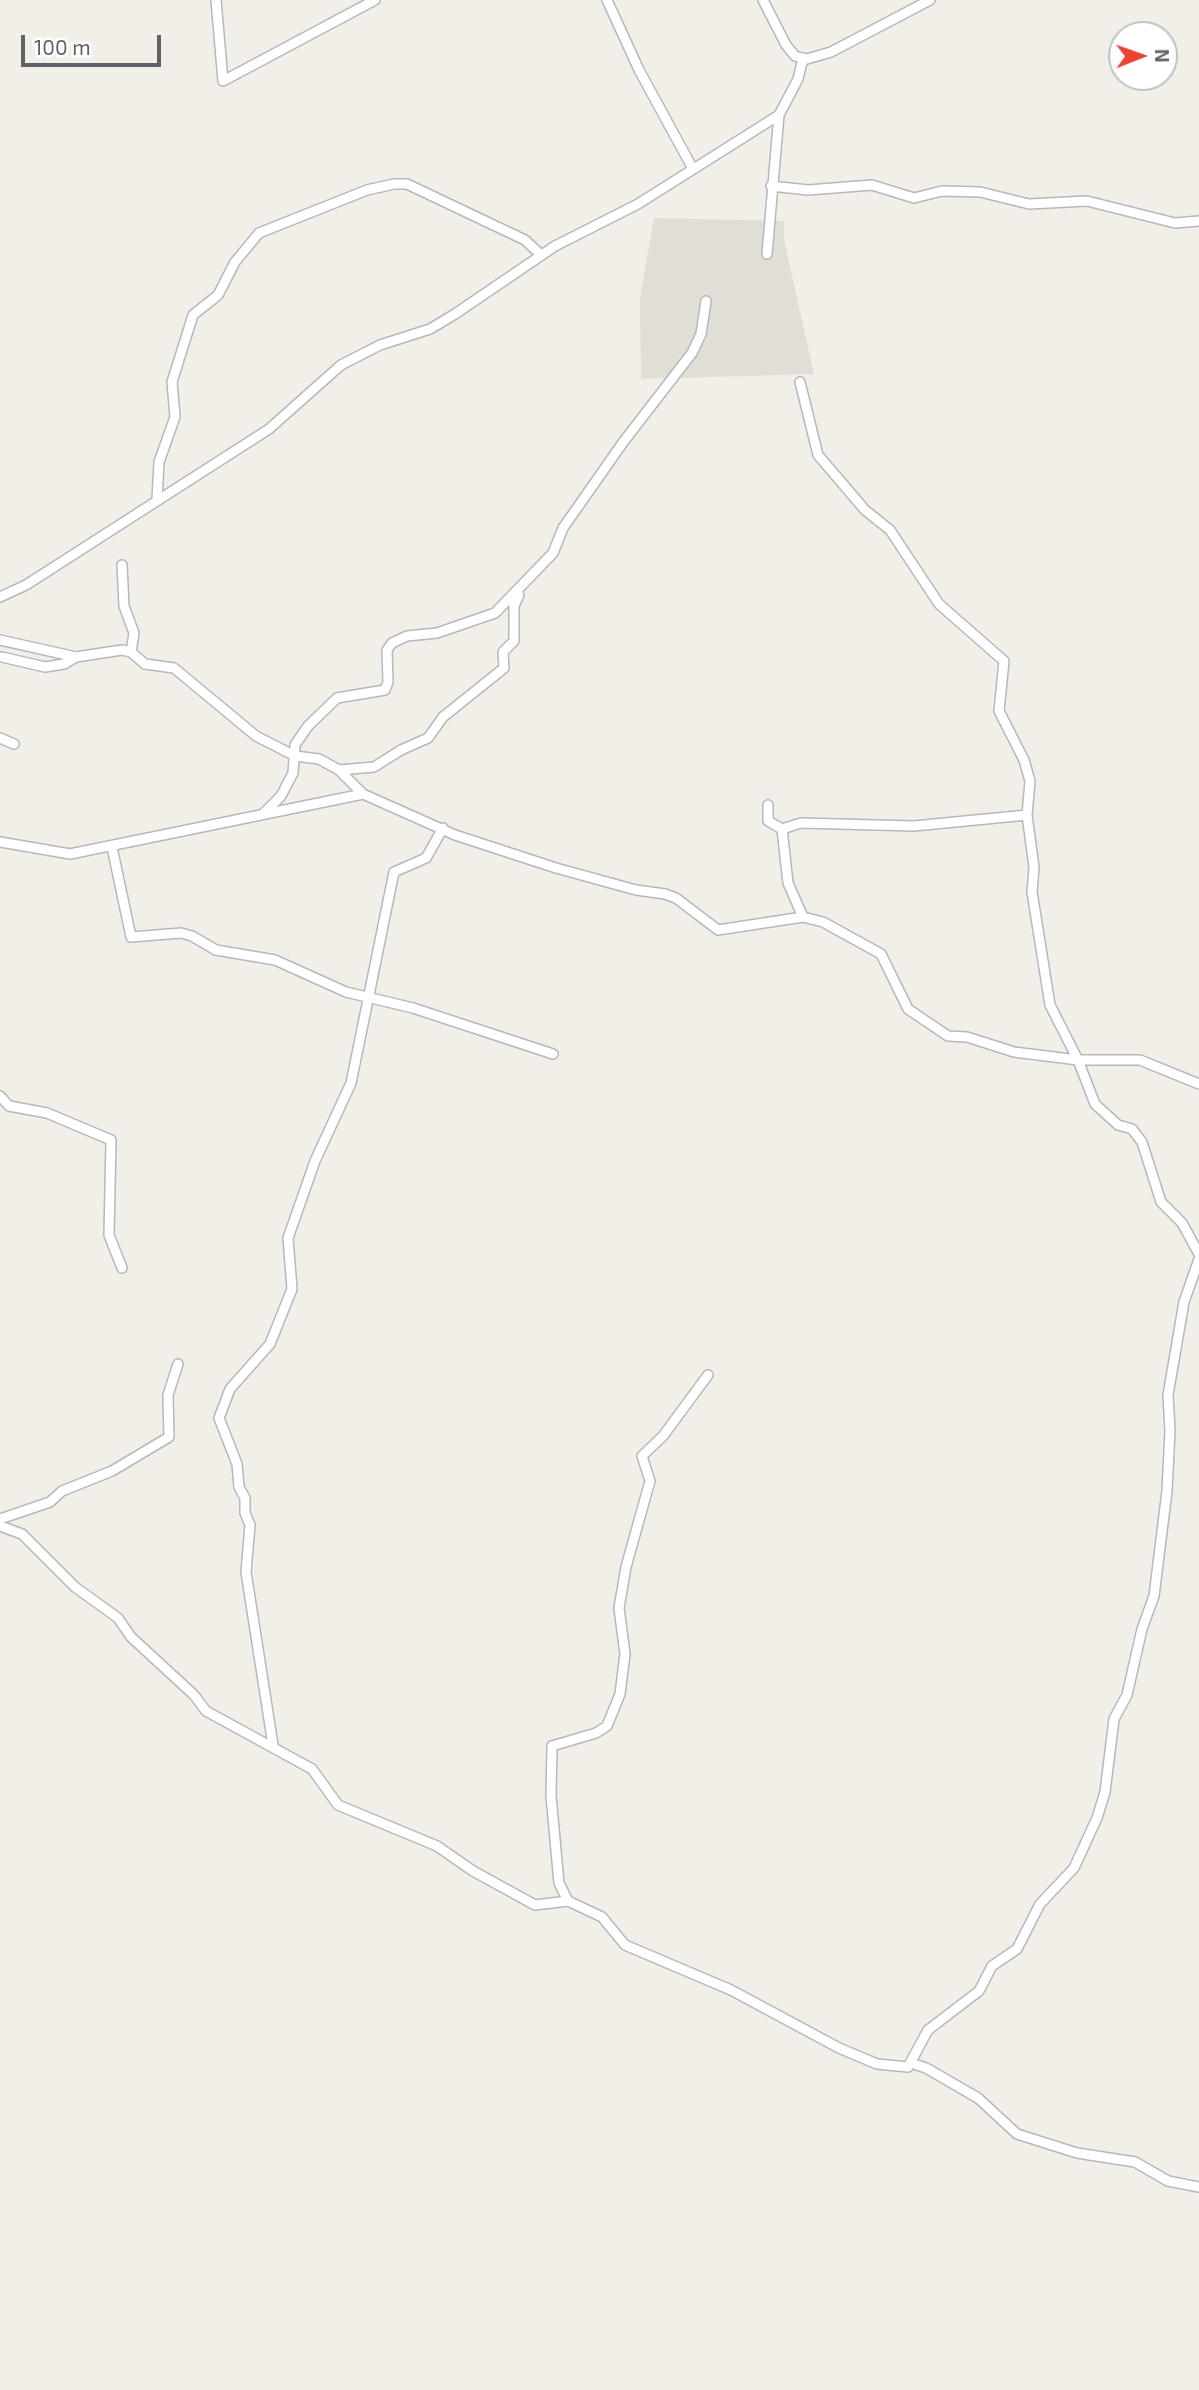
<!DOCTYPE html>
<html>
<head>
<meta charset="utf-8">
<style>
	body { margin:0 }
	#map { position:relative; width:1199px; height:2390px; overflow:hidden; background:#f1efe8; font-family:"Exo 2",sans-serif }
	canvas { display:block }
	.north { position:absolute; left:1108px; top:21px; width:70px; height:70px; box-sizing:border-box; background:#fff; border:2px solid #bfc1c3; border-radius:50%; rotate:89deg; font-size:19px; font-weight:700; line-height:28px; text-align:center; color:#5f6368 }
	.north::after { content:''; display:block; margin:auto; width:24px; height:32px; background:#ea4335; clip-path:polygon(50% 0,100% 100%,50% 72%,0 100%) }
	.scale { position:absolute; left:21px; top:35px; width:140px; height:32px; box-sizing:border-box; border:4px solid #5f6368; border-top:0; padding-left:9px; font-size:21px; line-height:24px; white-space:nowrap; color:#5f6368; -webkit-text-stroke:5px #fff; paint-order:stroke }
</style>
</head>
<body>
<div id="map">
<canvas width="1199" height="2390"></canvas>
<div class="north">N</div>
<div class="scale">100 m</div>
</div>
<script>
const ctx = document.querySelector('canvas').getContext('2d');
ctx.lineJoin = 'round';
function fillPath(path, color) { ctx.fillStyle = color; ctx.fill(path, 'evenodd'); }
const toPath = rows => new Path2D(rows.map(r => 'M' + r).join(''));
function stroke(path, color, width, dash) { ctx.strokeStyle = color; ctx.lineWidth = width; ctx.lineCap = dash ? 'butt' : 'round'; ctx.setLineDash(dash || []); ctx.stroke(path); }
const education = toPath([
	[654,218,784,221,784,240,814,374,641,379,640,298]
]);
const street = toPath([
	[216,0,223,81,375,0],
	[607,0,639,70,693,169],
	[763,0,786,45,795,56,807,59,831,52,930,0],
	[771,186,808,190,872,185,914,198,942,191,980,192,1029,204,1087,201,1175,223,1199,221],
	[767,254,779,115,798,79,803,58],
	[800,382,818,455,865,510,890,530,939,604,1004,661,999,711,1024,760,1030,781,1027,815,1034,867,1032,892,1050,1005,1078,1060,1140,1060,1199,1084],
	[157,499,159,462,175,417,172,382,193,315,218,295,235,262,259,233,367,190,394,184,407,184,525,240,541,255],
	[122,565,124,606,134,633,131,652],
	[0,597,26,585,269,429,341,365,380,345,430,329,455,314,555,246,638,204,779,115],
	[0,640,76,657,122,650,131,652,145,664,174,668,256,736,295,756,319,759,339,770,363,794,455,835,556,868,636,890,665,894,676,898,718,930,803,917,823,922,881,954,908,1009,948,1036,967,1037,1014,1052,1078,1060,1095,1104,1118,1125,1132,1129,1142,1142,1161,1202,1182,1223,1199,1254],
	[2,657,45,667,64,664,76,657],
	[0,738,14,744],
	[339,770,374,767,401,750,428,738,443,717,504,668,503,652,514,641,514,606,519,595],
	[768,805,768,821,782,829,801,823,914,826,1027,815],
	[264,813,281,796,293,773,295,745,308,726,337,698,385,690,388,682,387,650,392,643,407,636,437,633,495,613,553,553,563,528,624,441,692,353,701,334,706,301],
	[782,829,788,883,803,917],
	[0,842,70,854,363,794],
	[112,847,131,937,181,933,192,936,216,950,275,960,346,992,413,1008,553,1054],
	[0,1096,9,1106,47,1113,111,1140,109,1235,122,1268],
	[0,1519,50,1502,62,1491,112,1471,169,1437,168,1395,178,1364],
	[0,1526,22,1534,75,1587,118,1618,131,1637,194,1695,206,1711,312,1769,338,1805,437,1846,473,1871,535,1905,568,1901,602,1917,625,1945,731,1990,839,2048,877,2064,908,2067,928,2030,979,1991,992,1966,1017,1949,1040,1904,1074,1868,1097,1818,1105,1792,1114,1719,1127,1695,1142,1629,1154,1596,1167,1491,1170,1431,1168,1395,1184,1302,1199,1259],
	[273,1745,246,1572,250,1525,245,1513,245,1498,239,1487,237,1464,219,1418,230,1389,270,1344,292,1289,288,1238,315,1161,351,1083,394,872,426,858,443,828],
	[568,1901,559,1883,551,1796,552,1746,596,1733,607,1726,620,1694,625,1654,619,1608,626,1567,650,1481,642,1456,663,1436,708,1375],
	[911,2063,926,2068,978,2098,1017,2134,1077,2153,1135,2162,1168,2181,1199,2187]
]);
fillPath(education, '#e1ded6');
stroke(street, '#b5b8bc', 12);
stroke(street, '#fff', 9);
</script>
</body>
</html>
